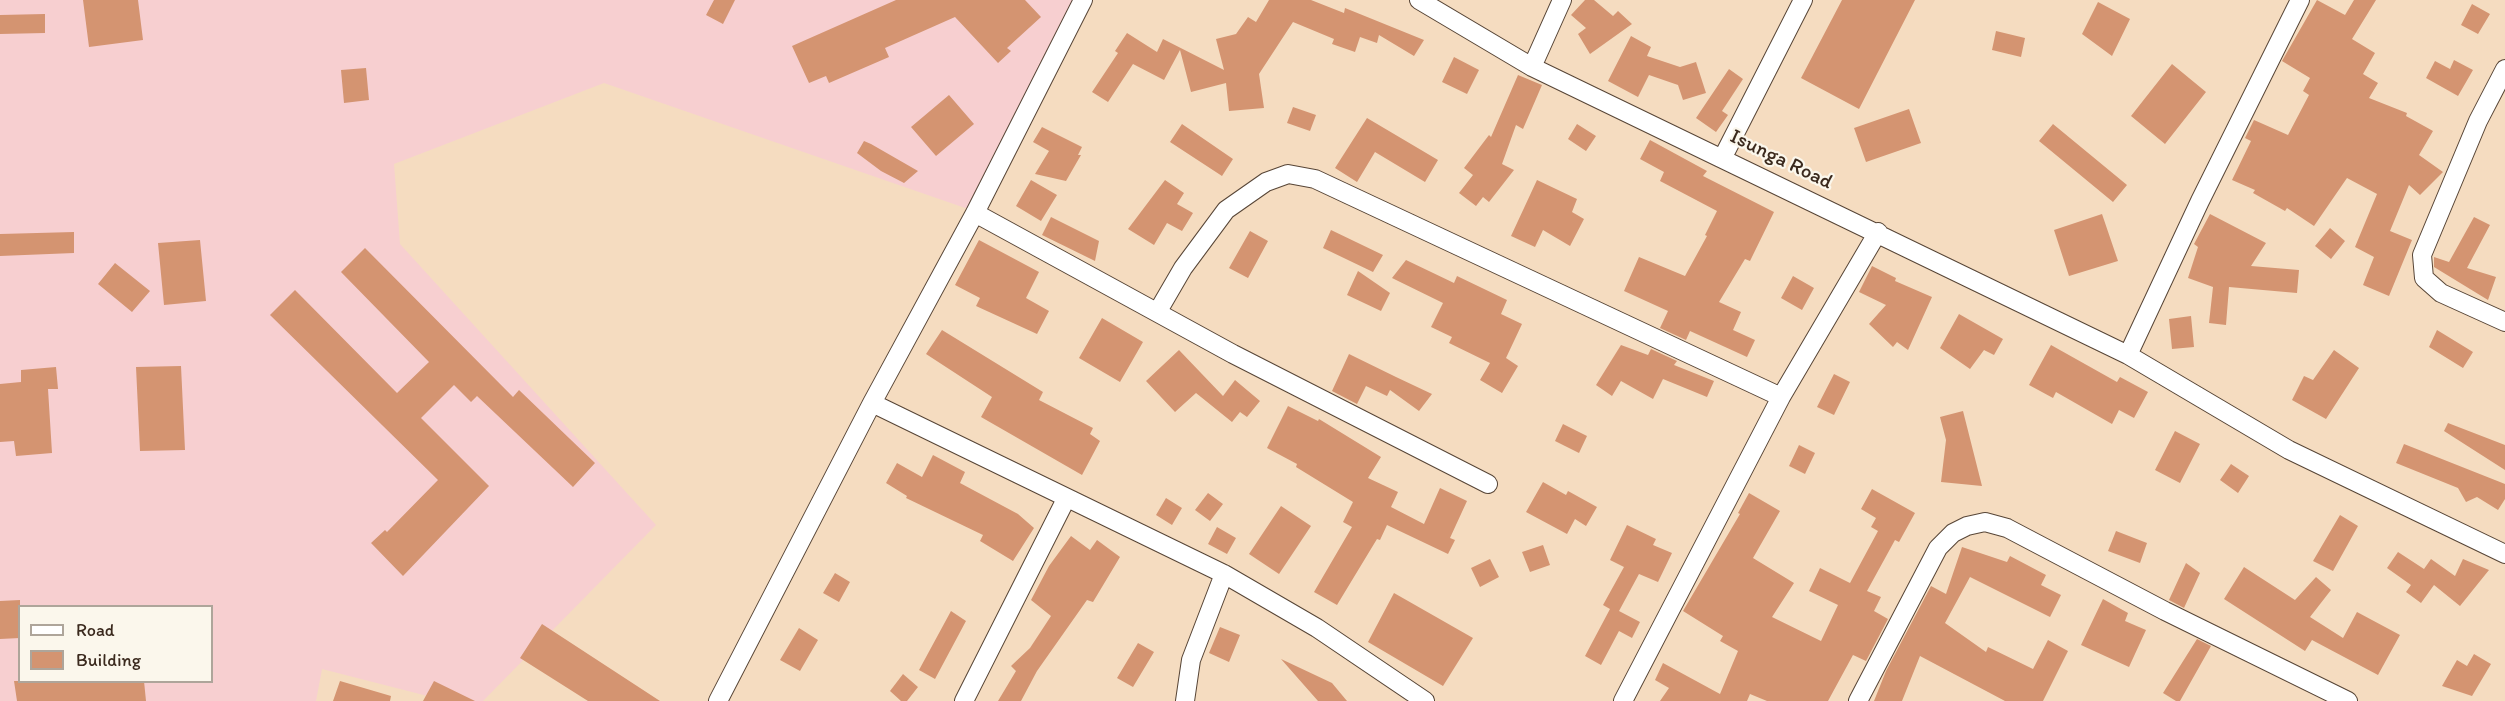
<!DOCTYPE html>
<html>
<head>
<meta charset="utf-8">
<style>
	body { margin:0 }
	#map { position:relative; width:2505px; height:701px; overflow:hidden; background:#f5dcc0; font-family:Itim,sans-serif }
	canvas { display:block }
	.legend { position:absolute; left:18px; top:605px; width:195px; height:78px; box-sizing:border-box; background:#fbf7ec; border:2px solid #aea59a; margin:0; padding:8px 10px; list-style:none; font-size:18px; color:#3b2a1e }
	.legend li { display:flex; align-items:center; gap:12px; height:30px }
	.legend b { width:30px; border:2px solid #aea59a }
</style>
</head>
<body>
<div id="map">
<canvas width="2505" height="701"></canvas>
<ul class="legend">
<li><b style="height:8px;background:#fff"></b>Road</li>
<li><b style="height:16px;background:#d49471"></b>Building</li>
</ul>
</div>
<script>
const ctx = document.querySelector('canvas').getContext('2d');
ctx.lineJoin = 'round';
function fillPath(path, color) { ctx.fillStyle = color; ctx.fill(path, 'evenodd'); }
const toPath = rows => new Path2D(rows.map(r => 'M' + r).join(''));
function stroke(path, color, width, dash) { ctx.strokeStyle = color; ctx.lineWidth = width; ctx.lineCap = dash ? 'butt' : 'round'; ctx.setLineDash(dash || []); ctx.stroke(path); }
function drawText(font, color, halo, rows, align = 'center') {
  ctx.font = font + ' Itim,sans-serif'; ctx.lineWidth = 4.5; ctx.setLineDash([]); ctx.textBaseline = 'middle'; ctx.strokeStyle = halo; ctx.fillStyle = color; for (const [text, x, y, turn = 0] of rows) {
    ctx.save(); ctx.translate(x, y); ctx.rotate((+turn || 0) * Math.PI / 180); ctx.textAlign = isNaN(turn) ? turn : align; if (halo) ctx.strokeText(text, 0, 0); ctx.fillText(text, 0, 0); ctx.restore();
  }
}
const built = toPath([
	[0,0,1080,0,971,210,604,83,394,164,400,244,656,525,483,701,447,701,322,669,316,701,0,701],
	[20,606,212,606,212,682,20,682]
]);
const building = toPath([
	[83,0,138,0,143,40,89,47],
	[714,0,735,0,723,24,706,15],
	[896,0,1025,0,1041,17,1007,48,1011,51,998,63,955,17,885,48,889,57,829,83,826,76,809,83,792,46],
	[1269,0,1311,0,1344,13,1345,8,1424,40,1414,56,1379,35,1377,43,1360,37,1355,52,1332,44,1334,39,1293,22,1259,74,1264,108,1229,111,1226,83,1191,92,1180,50,1164,80,1133,64,1108,102,1092,92,1118,53,1115,51,1127,33,1157,52,1163,39,1224,70,1216,39,1236,34,1248,17,1256,22],
	[1585,0,1594,0,1613,16,1618,11,1632,24,1590,54,1578,34,1586,28,1571,15],
	[1842,0,1915,0,1859,109,1801,78],
	[2317,0,2345,15,2354,0,2376,0,2352,39,2375,53,2363,74,2378,83,2369,98,2407,113,2406,116,2433,131,2419,155,2443,172,2420,195,2409,185,2390,231,2412,240,2389,296,2363,285,2374,257,2355,247,2377,194,2347,178,2314,226,2287,208,2285,211,2253,193,2255,190,2232,180,2251,141,2245,138,2254,120,2288,135,2309,95,2303,91,2310,78,2282,61],
	[2098,2,2130,19,2112,56,2082,34],
	[2472,4,2490,14,2478,34,2461,25],
	[45,14,45,33,0,34,0,15],
	[1996,31,2025,38,2021,57,1992,50],
	[1631,36,1651,47,1647,56,1680,67,1696,62,1706,93,1683,100,1678,85,1649,75,1638,97,1608,81],
	[1454,57,1479,70,1467,94,1442,82],
	[2454,60,2473,70,2458,96,2426,78,2435,61,2450,69],
	[2172,64,2206,92,2165,144,2131,116],
	[366,68,369,100,344,103,341,70],
	[1729,69,1743,79,1722,111,1728,115,1716,132,1696,118],
	[1518,75,1542,85,1523,129,1516,125,1502,164,1514,170,1489,202,1483,197,1476,206,1459,193,1473,175,1464,168,1489,135,1491,137],
	[949,95,974,124,936,156,911,127],
	[1293,107,1316,115,1310,131,1287,123],
	[1909,109,1921,143,1866,162,1854,128],
	[1367,118,1438,160,1425,182,1375,152,1357,182,1335,168],
	[1182,124,1233,159,1222,176,1170,142],
	[1577,124,1596,136,1586,151,1568,139],
	[2053,124,2127,185,2113,202,2039,141],
	[1042,127,1082,147,1078,155,1081,155,1066,181,1035,174,1049,151,1033,142],
	[1650,140,1707,171,1703,176,1774,212,1750,261,1745,259,1719,302,1741,312,1733,330,1755,340,1747,357,1690,331,1686,340,1660,328,1668,311,1624,291,1639,257,1685,276,1707,236,1705,235,1717,211,1660,181,1664,172,1640,159],
	[864,141,871,144,918,171,904,183,881,171,857,153],
	[1031,180,1057,195,1041,221,1016,206],
	[1165,180,1184,193,1177,204,1193,213,1182,231,1167,223,1154,245,1128,229],
	[1537,180,1577,199,1572,212,1584,219,1570,246,1543,230,1535,247,1511,236],
	[2102,214,2118,261,2069,276,2054,230],
	[2210,214,2266,243,2251,266,2299,270,2297,293,2229,287,2226,325,2209,323,2213,287,2188,278,2198,247,2194,244],
	[1051,217,1099,241,1095,261,1042,235],
	[2474,217,2490,225,2467,268,2496,277,2488,300,2434,267,2434,257,2449,262],
	[2330,228,2345,241,2331,259,2315,246],
	[1331,230,1383,255,1373,272,1323,248],
	[1250,231,1268,241,1248,278,1229,268],
	[74,232,74,253,0,256,0,234],
	[200,240,206,301,164,305,158,243],
	[979,240,1039,272,1026,298,1049,311,1037,334,976,306,980,298,955,285],
	[365,248,513,397,519,390,595,463,573,487,477,396,471,402,454,385,421,418,489,486,403,576,371,543,385,530,387,532,438,480,270,315,295,290,397,393,429,362,341,272],
	[1406,260,1454,283,1457,276,1507,300,1501,314,1522,324,1506,358,1518,366,1502,393,1480,380,1490,363,1449,343,1452,337,1431,327,1443,303,1392,278],
	[115,263,150,291,132,312,98,284],
	[1872,266,1896,278,1895,281,1932,297,1908,350,1897,342,1893,347,1869,324,1886,305,1859,292],
	[1358,271,1390,293,1381,311,1347,295],
	[1793,276,1814,288,1802,310,1781,298],
	[1959,314,2003,339,1994,355,1984,350,1970,369,1940,348],
	[2191,316,2194,347,2172,349,2169,319],
	[1102,318,1143,342,1120,382,1079,358],
	[942,330,1043,392,1039,400,1093,428,1090,434,1100,441,1082,475,981,417,992,397,926,354],
	[2437,330,2473,352,2463,368,2429,347],
	[1621,345,1648,355,1651,349,1677,361,1674,365,1714,381,1707,397,1663,379,1653,399,1621,381,1612,396,1596,385],
	[2051,345,2117,382,2120,377,2148,392,2134,418,2119,410,2112,424,2056,392,2053,398,2029,385],
	[1179,350,1223,396,1235,380,1260,401,1247,417,1240,412,1232,422,1196,393,1175,412,1146,381],
	[2334,350,2359,368,2326,419,2292,400,2304,376,2313,380],
	[1349,354,1396,377,1432,394,1419,411,1390,390,1387,396,1366,386,1357,404,1332,391],
	[181,366,185,450,140,451,136,367],
	[56,367,58,389,48,389,52,453,16,456,14,441,0,442,0,384,21,382,21,370],
	[1834,374,1850,382,1834,415,1817,407],
	[1288,406,1318,421,1319,419,1381,457,1368,478,1398,492,1391,507,1424,524,1440,488,1467,501,1450,538,1455,540,1448,554,1387,525,1380,540,1377,539,1337,605,1314,592,1352,527,1343,522,1353,502,1296,467,1297,464,1267,448],
	[1963,411,1982,486,1941,482,1946,440,1940,417],
	[2448,423,2505,445,2505,470,2444,431],
	[1563,424,1587,436,1579,453,1555,441],
	[2175,431,2200,444,2180,483,2155,470],
	[2404,444,2505,484,2505,499,2498,510,2477,497,2466,502,2458,488,2396,463],
	[1799,445,1815,453,1805,474,1789,466],
	[933,455,965,472,960,483,1018,514,1034,528,1013,561,980,541,983,535,906,498,907,496,886,483,897,463,922,477],
	[2231,464,2249,476,2238,493,2220,480],
	[1543,482,1566,495,1568,491,1597,507,1586,526,1575,519,1567,534,1526,512],
	[1872,489,1915,513,1899,542,1895,540,1867,591,1881,597,1874,611,1888,619,1866,661,1853,655,1828,701,1767,701,1750,694,1747,701,1660,701,1669,688,1655,680,1663,663,1720,694,1738,651,1720,641,1723,636,1683,611,1740,514,1738,513,1749,493,1780,511,1753,558,1794,583,1772,617,1821,641,1838,605,1809,591,1820,568,1850,583,1878,531,1871,527,1876,518,1861,509],
	[1208,493,1223,504,1210,521,1195,510],
	[1166,498,1182,508,1172,525,1156,515],
	[1281,506,1311,526,1279,574,1249,554],
	[2340,515,2358,526,2333,571,2313,561],
	[1627,525,1656,539,1653,545,1672,553,1658,582,1639,574,1619,611,1640,622,1632,638,1619,631,1601,665,1585,656,1610,609,1603,605,1624,567,1610,560],
	[1217,527,1236,538,1227,554,1208,544],
	[2116,531,2147,543,2140,563,2108,551],
	[1071,536,1090,550,1097,540,1120,557,1093,602,1087,600,1037,671,1021,701,998,701,1016,671,1011,666,1030,648,1051,616,1031,600,1049,566],
	[1543,545,1550,565,1530,572,1522,552],
	[1962,547,2007,562,2010,556,2046,575,2041,585,2061,595,2050,617,1970,577,1945,623,1986,652,1988,647,2033,669,2048,640,2068,651,2043,701,2005,701,1920,656,1902,701,1874,701,1886,671,1931,586,1946,594],
	[2398,552,2424,569,2431,559,2455,576,2463,559,2489,570,2460,606,2434,585,2421,603,2406,592,2411,585,2387,568],
	[1490,559,1499,577,1480,587,1471,568],
	[2186,563,2200,573,2184,608,2169,600],
	[2244,567,2295,600,2316,577,2331,590,2310,617,2343,638,2357,612,2400,635,2378,675,2312,640,2305,651,2224,599],
	[835,573,850,582,839,602,823,593],
	[1394,593,1473,638,1443,686,1368,642],
	[2103,599,2128,613,2125,621,2146,630,2129,667,2081,645],
	[20,600,20,638,0,639,0,601],
	[951,611,966,621,935,679,919,670],
	[542,624,660,701,588,701,520,658],
	[1220,627,1240,635,1229,662,1209,653],
	[799,628,818,640,800,671,780,660],
	[2197,639,2211,646,2180,701,2176,701,2163,693],
	[1138,643,1154,652,1133,687,1117,678],
	[2474,654,2491,664,2472,696,2442,686,2457,660,2467,666],
	[1281,659,1332,683,1347,701,1318,701],
	[903,674,918,687,907,701,901,701,890,691],
	[14,681,144,681,146,701,17,701],
	[340,681,391,696,390,701,333,701],
	[434,681,475,701,423,701]
]);
const street = toPath([
	[1419,0,1532,67,2128,355,2289,450,2505,554],
	[1532,67,1562,0],
	[2505,69,2478,121,2422,255,2424,278,2441,293,2505,322],
	[1723,157,1803,0],
	[975,213,1233,354,1488,484],
	[1158,311,1183,268,1226,210,1266,182,1288,174,1315,179,1781,397],
	[2128,355,2200,201,2300,0],
	[872,403,1224,574,1317,628,1425,701],
	[718,701,872,403,975,213,1083,0],
	[964,701,1066,499],
	[1185,701,1191,660,1224,574],
	[1623,701,1781,397,1878,232],
	[1858,701,1938,548,1953,533,1967,526,1985,522,2007,528,2165,611,2348,701]
]);
const streetNames = [
	["Isunga Road",1781,160,26]
];
fillPath(built, '#f7cfd0');
fillPath(building, '#d49471');
stroke(street, '#574536', 20);
stroke(street, '#fff', 18);
drawText('21px', '#3b2a1e', '#fbf7ec', streetNames);
</script>
</body>
</html>
